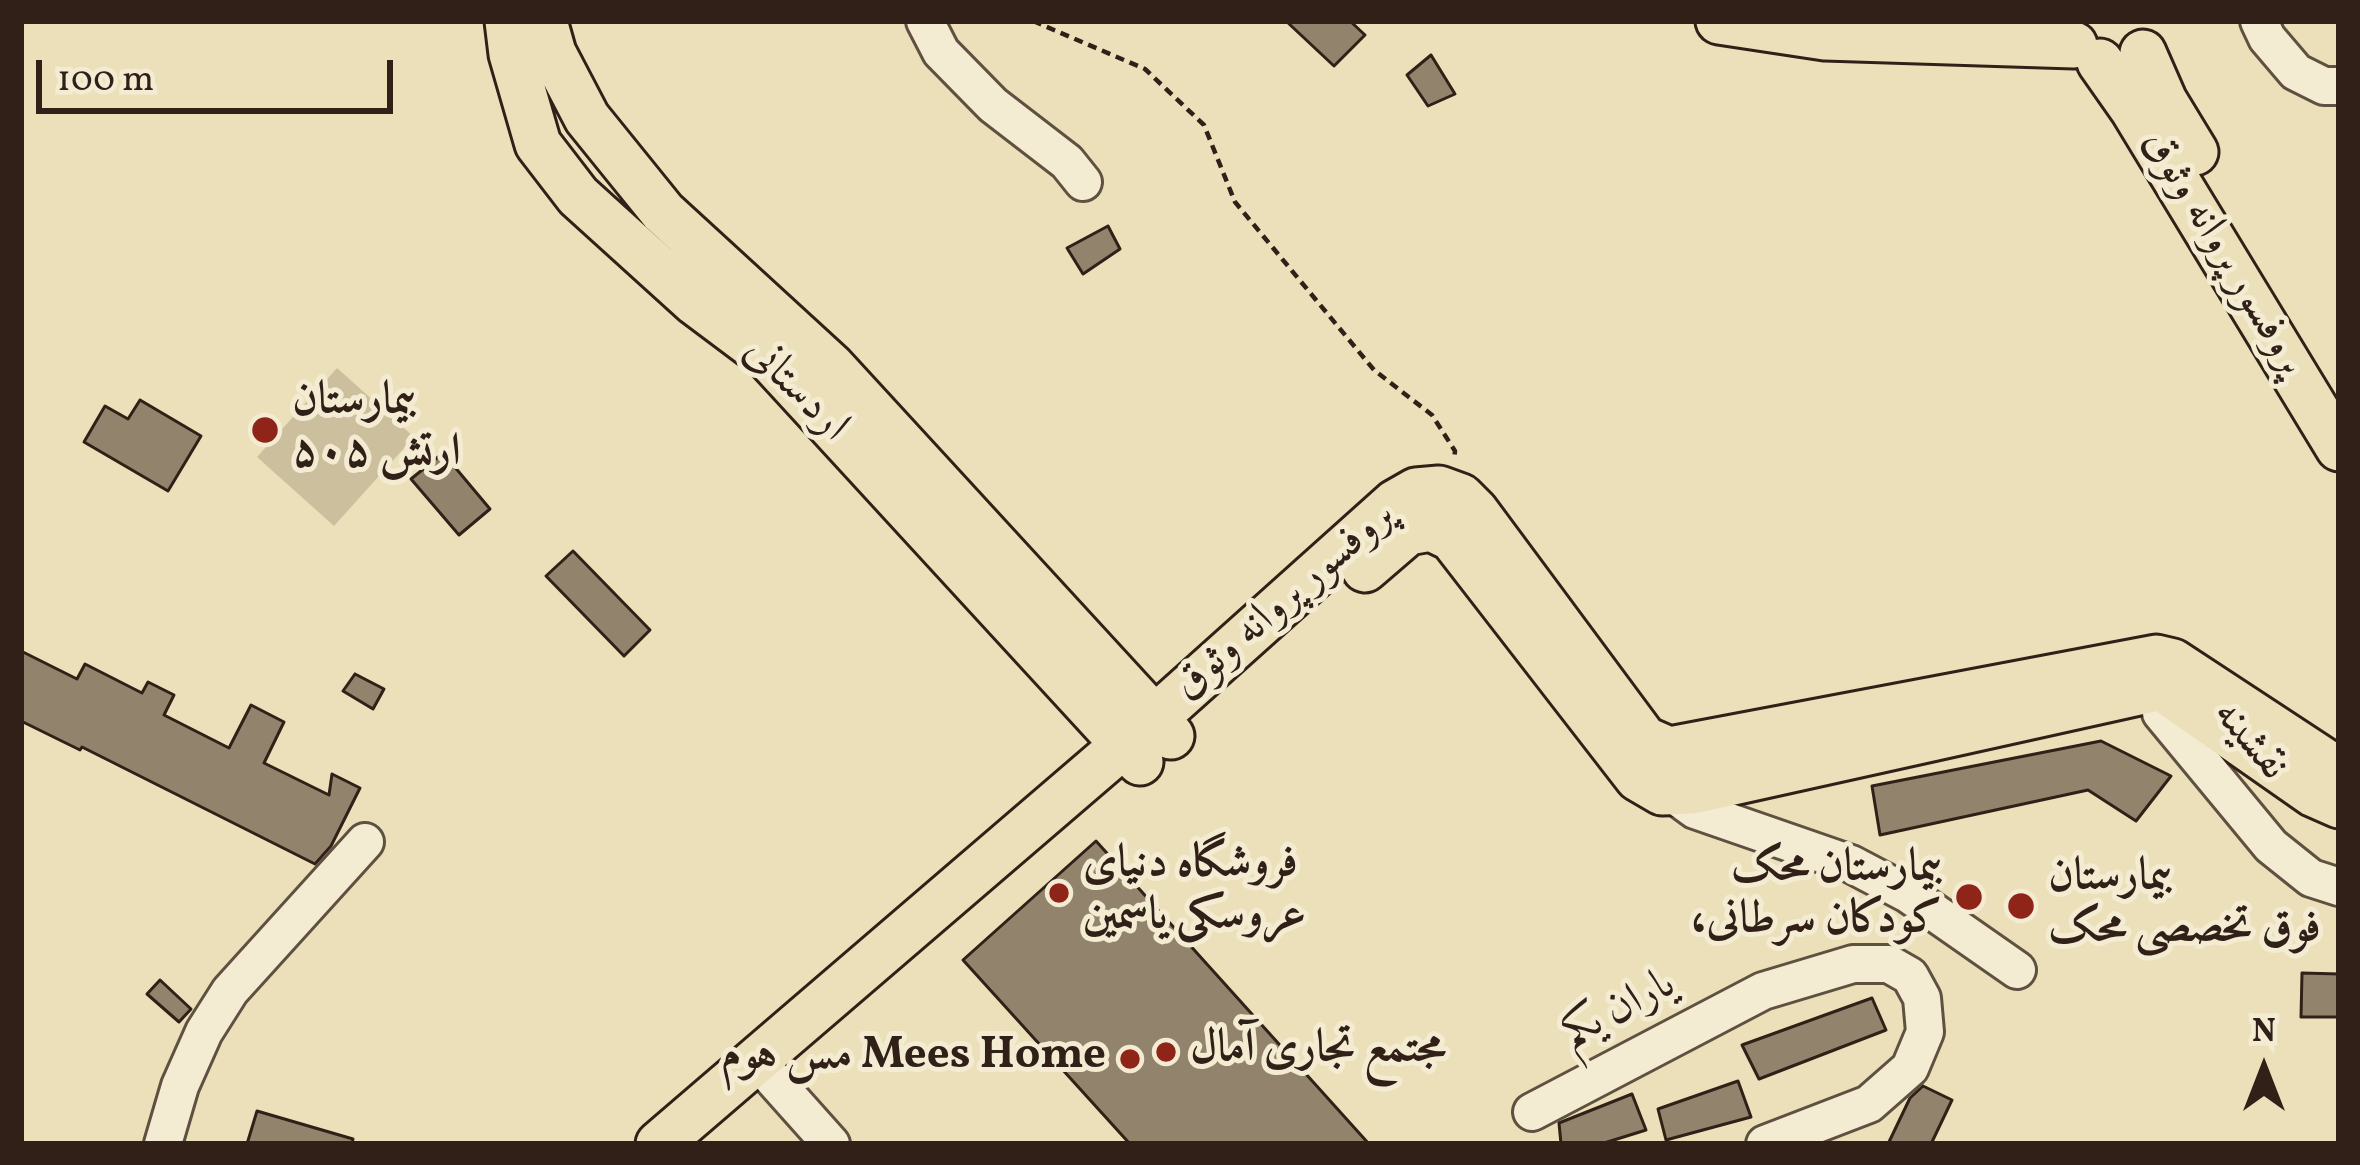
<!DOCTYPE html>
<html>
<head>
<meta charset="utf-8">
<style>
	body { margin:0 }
	#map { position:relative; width:2360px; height:1165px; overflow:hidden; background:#ece0ba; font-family:Vollkorn,serif }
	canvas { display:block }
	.frame { position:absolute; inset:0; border:24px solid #302017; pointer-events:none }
	.north { position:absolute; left:2204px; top:1009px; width:120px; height:120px; -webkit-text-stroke:9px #f3ebd2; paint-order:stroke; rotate:0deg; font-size:33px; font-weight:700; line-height:48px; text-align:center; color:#302017 }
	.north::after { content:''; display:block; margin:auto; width:42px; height:54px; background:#302017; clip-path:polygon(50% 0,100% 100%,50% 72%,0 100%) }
	.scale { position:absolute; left:36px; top:60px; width:357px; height:54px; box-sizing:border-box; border:6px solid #302017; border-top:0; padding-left:15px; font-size:36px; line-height:42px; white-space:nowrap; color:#302017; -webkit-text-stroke:9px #f3ebd2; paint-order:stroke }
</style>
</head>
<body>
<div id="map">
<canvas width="2360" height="1165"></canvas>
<div class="frame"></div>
<div class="north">N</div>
<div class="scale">100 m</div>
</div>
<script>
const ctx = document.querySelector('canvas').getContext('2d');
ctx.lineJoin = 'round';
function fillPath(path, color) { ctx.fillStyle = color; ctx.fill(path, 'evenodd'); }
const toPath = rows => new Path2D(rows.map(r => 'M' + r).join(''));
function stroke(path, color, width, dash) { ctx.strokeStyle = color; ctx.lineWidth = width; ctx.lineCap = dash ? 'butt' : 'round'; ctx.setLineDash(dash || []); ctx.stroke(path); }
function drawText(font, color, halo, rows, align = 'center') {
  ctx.font = font + ' Vollkorn,Amiri,serif'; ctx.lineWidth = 10; ctx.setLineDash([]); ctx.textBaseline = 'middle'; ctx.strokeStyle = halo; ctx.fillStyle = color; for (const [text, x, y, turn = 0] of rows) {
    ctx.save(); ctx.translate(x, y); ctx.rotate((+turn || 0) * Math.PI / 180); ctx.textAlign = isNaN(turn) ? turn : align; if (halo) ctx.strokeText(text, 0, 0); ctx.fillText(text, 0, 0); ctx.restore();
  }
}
const green = toPath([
	[337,368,414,437,334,526,257,457]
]);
const building = toPath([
	[1286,21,1350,21,1365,35,1334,66,1286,21],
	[1431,55,1455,94,1428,106,1407,75,1431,55],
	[1108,226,1120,249,1083,274,1067,248,1108,226],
	[140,400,201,436,168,491,84,442,105,406,128,419,140,400],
	[443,453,490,509,459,535,411,479,443,453],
	[573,551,650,630,624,656,546,576,573,551],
	[21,651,77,679,85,664,142,693,148,682,174,695,164,715,229,748,251,705,284,722,264,763,329,795,332,774,360,788,331,846,315,864,82,747,80,750,21,721,21,651],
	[355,674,384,689,373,709,343,691,355,674],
	[2101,741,2171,776,2136,821,2088,790,1880,835,1872,786,2101,741],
	[1096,841,1369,1144,1130,1144,963,960,1096,841],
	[2302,973,2339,974,2339,1017,2301,1017,2302,973],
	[160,980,191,1009,179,1022,147,994,160,980],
	[1872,998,1886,1030,1759,1079,1742,1045,1872,998],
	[1738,1081,1751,1117,1666,1140,1658,1109,1738,1081],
	[1923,1086,1952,1100,1931,1144,1888,1144,1910,1098,1923,1086],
	[1632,1094,1646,1130,1601,1144,1561,1144,1559,1123,1632,1094],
	[257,1111,353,1139,352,1144,247,1144,257,1111]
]);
const path = toPath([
	[1033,21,1145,69,1204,125,1235,202,1374,370,1432,415,1455,451,1454,460]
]);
const minor = toPath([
	[925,21,941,52,993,105,1067,162,1083,182],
	[2259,21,2267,38,2296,72,2324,86,2339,86],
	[2161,687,2161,713,2271,846,2311,878,2339,887],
	[1669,791,1695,810,1851,864,1908,894,2017,970],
	[773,1079,831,1144],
	[1532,1112,1763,991,1853,964,1889,964,1910,976,1922,998,1925,1032,1910,1068,1869,1104,1765,1144],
	[163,1144,180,1086,204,1032,230,991,365,842]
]);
const major = toPath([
	[508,21,512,54,538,144,578,196,695,302,767,356,1140,762],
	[544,21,553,53,587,118,663,212,831,366,1171,736],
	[1719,21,1825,37,2074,45],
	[2143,53,2164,101,2195,152],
	[2100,62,2133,109,2339,448],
	[1365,569,1408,532,1431,528,1452,538,1638,778,1662,792,1692,791,2161,687,2314,794,2339,805],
	[659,1144,1155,718,1395,503,1416,491,1439,489,1461,497,1475,511,1644,739,1669,750,2156,658,2173,662,2339,771]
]);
const markers = [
	[265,430,15,"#8f2418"],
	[1059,893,12,"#8f2418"],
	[1969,897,15,"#8f2418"],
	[2021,906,15,"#8f2418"],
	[1166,1052,12,"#8f2418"],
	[1130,1059,12,"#8f2418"]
];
const streetNames = [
	["پروفسور پروانه وثوق",2221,254,59],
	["اردستانی",794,391,45],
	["پروفسور پروانه وثوق",1286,603,-41],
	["نقشینه",2248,742,50],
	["یاران یکم",1620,1012,-28]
];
const poiNames = [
	["بیمارستان",292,404],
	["۵۰۵ ارتش",292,456],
	["فروشگاه دنیای",1083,867],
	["عروسکی یاسمین",1083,919],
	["بیمارستان محک",1942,871,"right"],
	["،کودکان سرطانی",1942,923,"right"],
	["بیمارستان",2048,880],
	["فوق تخصصی محک",2048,932],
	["مجتمع تجاری آمال",1190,1052],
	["مس هوم Mees Home",1106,1059,"right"]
];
fillPath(green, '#ccbf9e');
fillPath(building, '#92846c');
stroke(building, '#302017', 3);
stroke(minor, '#5f5040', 42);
stroke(major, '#302017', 51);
stroke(path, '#302017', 4.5, [9, 6]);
stroke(minor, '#f3ebd2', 36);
stroke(major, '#ece0ba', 45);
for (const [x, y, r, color] of markers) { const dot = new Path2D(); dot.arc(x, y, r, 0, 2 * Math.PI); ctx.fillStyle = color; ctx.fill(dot); stroke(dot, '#f3ebd2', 4.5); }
drawText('45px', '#302017', '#f3ebd2', streetNames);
drawText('bold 45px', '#302017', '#f3ebd2', poiNames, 'left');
</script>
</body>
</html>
